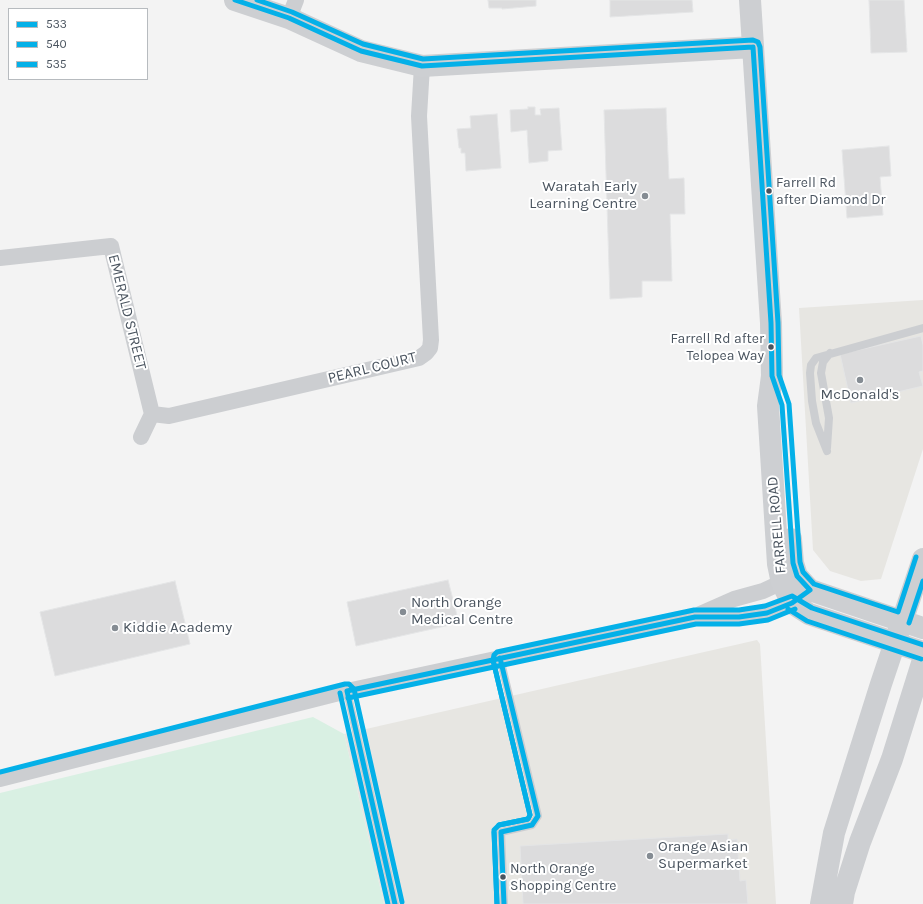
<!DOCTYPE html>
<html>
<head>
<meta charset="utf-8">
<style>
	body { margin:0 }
	#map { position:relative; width:923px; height:904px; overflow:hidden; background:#f3f3f3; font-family:Karla,sans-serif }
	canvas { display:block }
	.legend { position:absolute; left:8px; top:8px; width:140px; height:72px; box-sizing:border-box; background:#fff; border:1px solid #b7bbbf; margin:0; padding:5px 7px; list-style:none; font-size:12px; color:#4a545f }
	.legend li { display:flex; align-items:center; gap:8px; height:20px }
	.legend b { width:20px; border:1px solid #b7bbbf }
</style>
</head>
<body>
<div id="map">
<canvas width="923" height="904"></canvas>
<ul class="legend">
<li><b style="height:5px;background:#04b0e8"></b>533</li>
<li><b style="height:5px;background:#04b0e8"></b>540</li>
<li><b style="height:5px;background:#04b0e8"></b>535</li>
</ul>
</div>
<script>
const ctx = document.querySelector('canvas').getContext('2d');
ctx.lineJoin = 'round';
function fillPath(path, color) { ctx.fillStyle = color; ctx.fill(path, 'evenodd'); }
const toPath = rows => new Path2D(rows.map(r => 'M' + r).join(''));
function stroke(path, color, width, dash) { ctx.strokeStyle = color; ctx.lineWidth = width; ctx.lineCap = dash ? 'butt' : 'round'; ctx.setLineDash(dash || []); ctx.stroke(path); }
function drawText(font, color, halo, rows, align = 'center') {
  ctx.font = font + ' Karla,sans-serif'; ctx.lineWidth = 4; ctx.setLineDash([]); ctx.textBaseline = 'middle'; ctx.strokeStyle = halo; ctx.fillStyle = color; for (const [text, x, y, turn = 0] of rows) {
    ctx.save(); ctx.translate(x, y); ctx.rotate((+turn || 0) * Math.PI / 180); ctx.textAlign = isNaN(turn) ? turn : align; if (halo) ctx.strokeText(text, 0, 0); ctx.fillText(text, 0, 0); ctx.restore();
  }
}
const commercial = toPath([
	[923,300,923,449,881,579,861,581,830,571,813,550,799,308],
	[757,640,760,644,776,904,384,904,344,734]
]);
const green = toPath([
	[313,717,344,734,384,904,0,904,0,793]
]);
const building = toPath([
	[488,0,536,0,536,6,502,9,502,8,489,8,488,0],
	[610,0,692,0,693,12,610,17,610,0],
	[869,0,904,0,907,52,871,53,869,0],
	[528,107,535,107,535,115,541,115,540,109,559,108,562,150,548,151,548,161,529,163,527,130,511,132,510,110,528,109,528,107],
	[666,108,669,179,684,178,685,214,670,214,672,281,642,281,642,297,610,299,604,110,666,108],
	[497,114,501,168,466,171,465,153,461,153,461,148,459,148,457,129,471,128,470,116,497,114],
	[889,146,891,176,880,177,883,215,847,218,842,150,889,146],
	[921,336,923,345,923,371,919,372,923,386,851,403,840,354,921,336],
	[448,580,459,623,356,646,347,602,448,580],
	[175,581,190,644,55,676,40,612,175,581],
	[728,834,728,840,737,839,740,881,746,880,748,904,523,904,520,846,728,834]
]);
const lane = toPath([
	[827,448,829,418,821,373,823,362,830,353],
	[827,451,816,423,812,401,810,373,811,365,816,358,923,328],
	[500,658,538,816,532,825,501,832,504,904],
	[347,691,395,904]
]);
const street = toPath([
	[289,18,296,0],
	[0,258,111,246,152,414,141,437],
	[152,414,169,416,419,358,426,353,430,348,431,340,419,116,422,66],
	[700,614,734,599,763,591,791,578],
	[0,779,347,691,500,658,695,617,739,617,767,613,792,603,801,596]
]);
const secondary = toPath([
	[235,0,289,18,361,51,422,66,753,47],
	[750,0,771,323,772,376,768,406,778,564,782,583,792,603,809,614,923,652],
	[791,539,793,563,797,576,810,590,923,628],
	[821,904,834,833,881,684,923,559],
	[842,904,844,892,860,842,892,759,923,660]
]);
const bus1 = toPath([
	[235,0,289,18,361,51,422,66,753,47],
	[500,658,538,816,532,825,501,832,504,904],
	[395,904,347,691,695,617,739,617,767,613,792,603,810,590,797,576,793,563,782,405,772,376,771,323,753,47]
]);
const bus2 = toPath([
	[788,609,807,621,921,659],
	[909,623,923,581],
	[493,660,530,815,528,819,499,825],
	[340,693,388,904],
	[348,698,696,624,739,624,768,620,795,609],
	[494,832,497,904]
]);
const bus3 = toPath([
	[257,0,292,12,363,44,423,59,753,40,758,42,760,47,778,323,779,375,789,404,800,562,803,572,814,584,898,612,916,557],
	[0,772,345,684,349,684,354,689,402,902],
	[497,904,494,830,499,825,528,819,530,815,493,660,494,655,497,652,694,610,739,610,765,606,792,596,812,608,923,645]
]);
const markers = [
	[769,191,3.5,"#4a545f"],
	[645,196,4,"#858c93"],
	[771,347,3.5,"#4a545f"],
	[860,380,4,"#858c93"],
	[403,612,4,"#858c93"],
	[115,628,4,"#858c93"],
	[650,856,4,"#858c93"],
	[503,877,3.5,"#4a545f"]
];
const busNames = [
	["Farrell Rd",776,183],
	["after Diamond Dr",776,200],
	["Farrell Rd after",764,339,"right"],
	["Telopea Way",764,356,"right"],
	["North Orange",510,869],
	["Shopping Centre",510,886]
];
const poiNames = [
	["Waratah Early",637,187,"right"],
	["Learning Centre",637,204,"right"],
	["McDonald's",860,395,"center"],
	["North Orange",411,603],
	["Medical Centre",411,620],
	["Kiddie Academy",123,628],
	["Orange Asian",658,847],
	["Supermarket",658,864]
];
const streetNames = [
	["EMERALD STREET",127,312,76],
	["PEARL COURT",372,368,-14],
	["FARRELL ROAD",777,525,-95]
];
fillPath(commercial, '#e7e6e2');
fillPath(green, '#d9f0e3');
fillPath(building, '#dcdcdd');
stroke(building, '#e4e5e6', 1);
stroke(lane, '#ccced1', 8);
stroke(street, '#ccced1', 16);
stroke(secondary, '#cdcfd2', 22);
stroke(bus1, '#04b0e8', 5);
stroke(bus2, '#04b0e8', 5);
stroke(bus3, '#04b0e8', 5);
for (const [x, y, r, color] of markers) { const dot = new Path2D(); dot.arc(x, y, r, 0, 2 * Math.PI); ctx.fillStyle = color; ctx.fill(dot); stroke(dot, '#fff', 1.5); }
drawText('14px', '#4a545f', '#fff', busNames, 'left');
drawText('15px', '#4a545f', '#fff', poiNames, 'left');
drawText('15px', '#4a545f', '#fff', streetNames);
</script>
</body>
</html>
